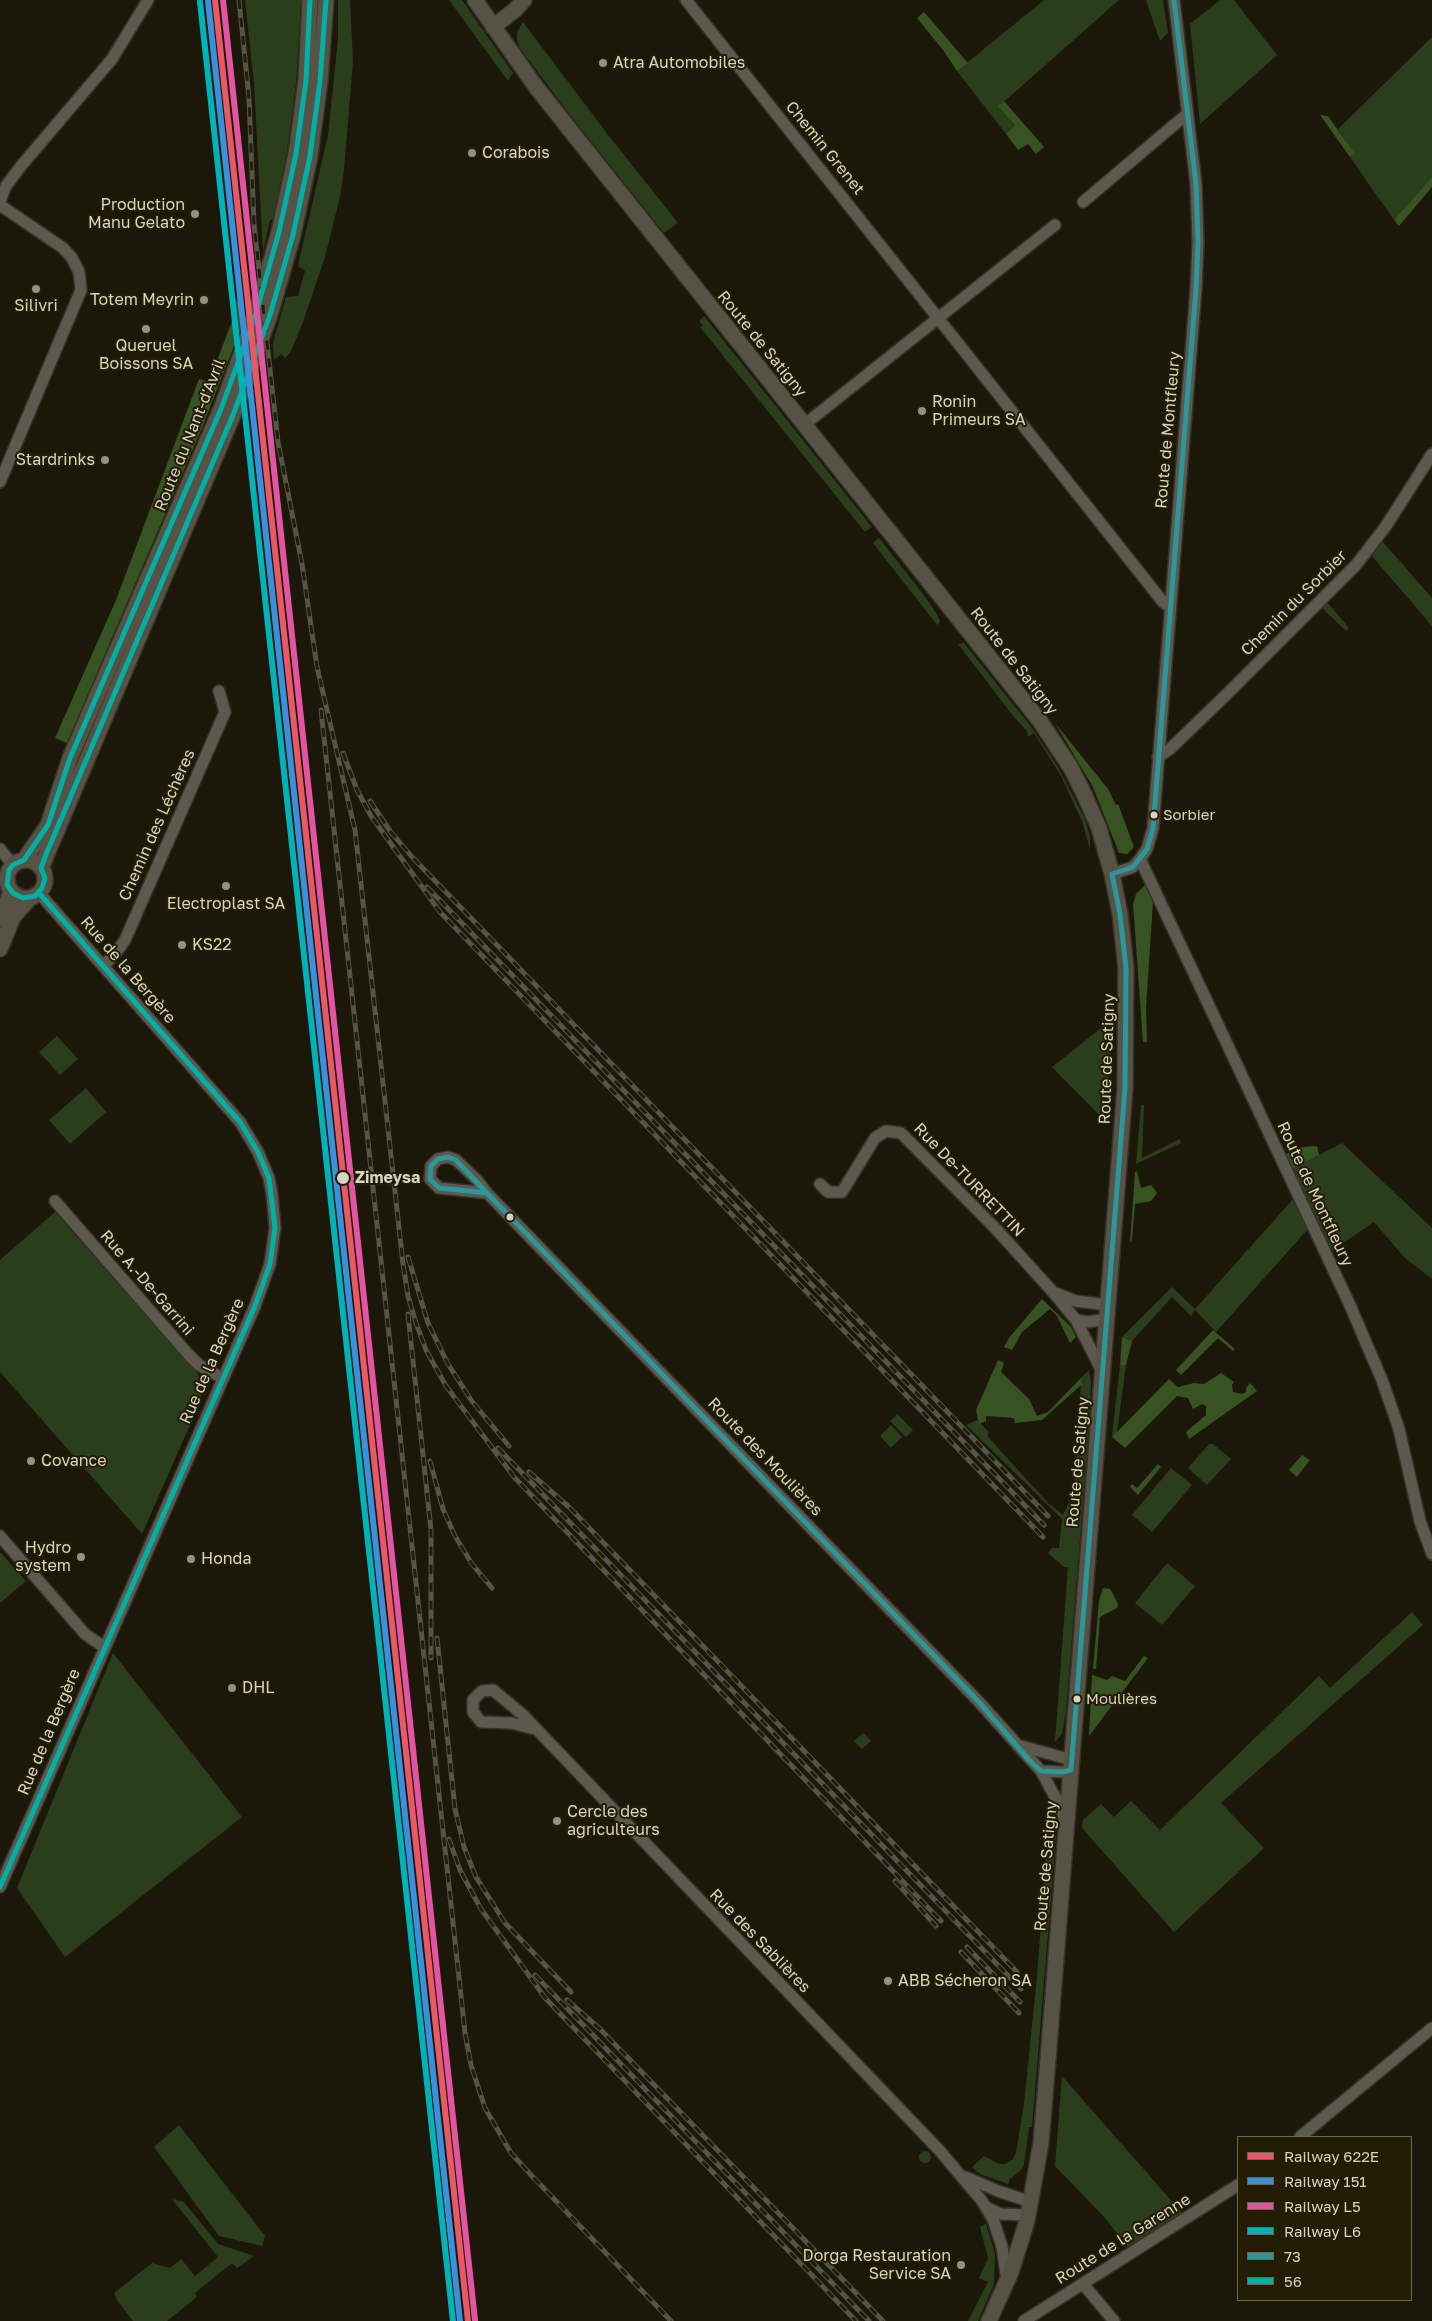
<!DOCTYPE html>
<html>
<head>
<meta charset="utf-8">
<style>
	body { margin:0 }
	#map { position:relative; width:1432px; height:2321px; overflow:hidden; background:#1b180a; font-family:"Golos Text",sans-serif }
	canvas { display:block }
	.legend { position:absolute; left:1237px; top:2136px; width:175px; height:165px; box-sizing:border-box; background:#221d03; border:1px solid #6a6650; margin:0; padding:6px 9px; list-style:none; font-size:15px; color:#d7d4c4 }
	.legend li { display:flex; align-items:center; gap:10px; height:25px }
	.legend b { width:25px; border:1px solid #6a6650 }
</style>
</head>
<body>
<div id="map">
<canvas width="1432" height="2321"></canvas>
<ul class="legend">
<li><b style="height:6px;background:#eb5865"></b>Railway 622E</li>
<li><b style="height:6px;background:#3a90db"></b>Railway 151</li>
<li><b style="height:6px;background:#e355a2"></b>Railway L5</li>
<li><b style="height:6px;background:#00b3b9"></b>Railway L6</li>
<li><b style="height:6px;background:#2d9698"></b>73</li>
<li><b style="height:6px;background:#00b0a4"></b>56</li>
</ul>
</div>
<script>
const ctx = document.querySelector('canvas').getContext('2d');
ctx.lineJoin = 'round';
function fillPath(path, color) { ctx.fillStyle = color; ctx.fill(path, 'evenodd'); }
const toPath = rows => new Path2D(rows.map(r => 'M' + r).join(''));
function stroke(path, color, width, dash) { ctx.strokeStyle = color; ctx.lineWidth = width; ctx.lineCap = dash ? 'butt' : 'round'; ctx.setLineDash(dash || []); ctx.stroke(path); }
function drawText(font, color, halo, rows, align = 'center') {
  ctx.font = font + ' "Golos Text",sans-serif'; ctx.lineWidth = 4; ctx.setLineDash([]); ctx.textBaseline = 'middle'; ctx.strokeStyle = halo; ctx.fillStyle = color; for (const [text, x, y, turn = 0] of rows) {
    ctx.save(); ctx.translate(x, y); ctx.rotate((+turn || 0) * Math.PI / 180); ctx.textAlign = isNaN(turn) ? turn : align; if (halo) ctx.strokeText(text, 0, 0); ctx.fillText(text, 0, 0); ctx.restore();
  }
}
const green = toPath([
	[245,0,301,0,301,2,296,84,287,152,273,219,270,220,263,252,254,84],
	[338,0,350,0,353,62,344,169,340,197,325,257,302,325,290,353,285,358,281,354,274,360,273,343,286,297,298,296,305,271,298,266,328,135,338,39],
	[449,0,462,0,513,73,508,81],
	[1044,0,1119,0,999,106,1015,125,1006,134,957,71],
	[1146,0,1163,0,1168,33,1160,41],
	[1220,0,1234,0,1277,55,1200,124,1190,24],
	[523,22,609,136,678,223,664,233,563,106,520,48,517,40,517,32],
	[1432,37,1432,177,1394,220,1350,157,1354,154,1338,129],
	[704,316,872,527,865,532,700,327,703,325,699,321],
	[879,538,926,598,938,616,940,622,937,625,873,543],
	[1382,541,1432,598,1432,626,1372,556],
	[1327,602,1349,628,1346,631,1321,607],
	[964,643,1032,728,1058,767,1084,817,1090,836,1090,849,1082,821,1061,776,1034,733,1028,737,1027,731,1014,717,958,644],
	[1106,1024,1111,1030,1112,1038,1106,1122,1052,1067],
	[57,1036,78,1059,60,1075,39,1052],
	[86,1088,106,1112,70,1144,49,1120],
	[1141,1105,1144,1105,1142,1158,1180,1139,1181,1143,1136,1164],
	[1342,1143,1432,1228,1432,1279,1404,1257,1374,1222,1330,1252,1292,1169],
	[1294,1198,1308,1229,1216,1332,1195,1310,1191,1316,1172,1297,1132,1341,1122,1337,1172,1287,1195,1309],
	[55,1212,198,1374,201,1386,201,1397,193,1418,142,1534,0,1372,0,1260],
	[1120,1365,1126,1365,1117,1432,1112,1437],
	[1089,1370,1091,1382,1089,1427,1066,1712,1062,1734,1055,1742,1068,1567,1064,1567,1048,1553,1052,1548,1059,1548,1062,1519,966,1425,977,1420,989,1432,987,1436,1048,1503,1063,1515,1070,1500,1077,1464,1081,1378],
	[897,1414,913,1430,906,1437,890,1421],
	[891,1425,902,1437,891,1448,880,1436],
	[1209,1444,1213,1444,1231,1459,1207,1485,1188,1468],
	[1171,1468,1192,1485,1152,1532,1132,1515],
	[0,1552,26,1581,0,1603],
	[1167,1563,1195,1586,1162,1625,1135,1603],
	[1412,1612,1423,1625,1221,1803,1264,1848,1174,1932,1082,1828,1083,1820,1101,1804,1114,1817,1131,1801,1160,1830,1319,1676,1330,1688],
	[113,1653,242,1817,65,1957,17,1888],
	[863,1733,871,1741,862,1749,854,1741],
	[1050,1804,1056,1836,1032,2127,1029,2127,1024,2164,1021,2170,1010,2179,1008,2184,980,2174,972,2167,984,2156,999,2164,1005,2164,1012,2160,1016,2153,1024,2104,1037,1976],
	[1062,2076,1183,2214,1129,2249,1106,2219,1055,2166],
	[179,2125,265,2236,262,2246,219,2236,154,2147],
	'919 2157a6 6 0 1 1 12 0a6 6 0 1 1-12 0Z',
	[172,2199,184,2202,218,2244,254,2256,237,2268,232,2263,195,2293,197,2297,167,2321,133,2321,117,2300,114,2293,152,2263,170,2268,181,2259,195,2276,218,2257],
	[986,2224,995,2254,994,2284,978,2321,968,2321,988,2282,979,2278,988,2258,980,2227]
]);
const forest = toPath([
	[924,12,968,63,957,71,943,50,917,18],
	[1004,101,1044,147,1036,154,1028,144,1018,150,1006,134,1015,125,998,106],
	[1320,115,1328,116,1355,154,1350,157],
	[1432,177,1432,187,1399,226,1394,220],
	[234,299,241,302,243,323,202,428,67,743,55,738,116,600,199,379,209,382,235,313],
	[1055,723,1108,789,1116,805,1118,804,1134,847,1127,854,1119,853,1093,787],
	[1145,885,1153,902,1146,1007,1147,1042,1143,1042,1133,904,1136,894],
	[1317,1146,1319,1155,1292,1169,1286,1154,1302,1147],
	[1137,1171,1141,1188,1151,1185,1157,1193,1151,1201,1135,1204,1132,1240,1130,1243,1135,1172],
	[1042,1299,1071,1327,1076,1337,1070,1343,1057,1316,1050,1309,1022,1332,1012,1350,1004,1347,1009,1338],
	[1213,1330,1235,1349,1233,1351,1218,1338,1181,1375,1176,1370],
	[1122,1337,1132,1341,1126,1365,1120,1365],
	[998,1360,1004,1363,1001,1372,1029,1399,1037,1416,1048,1412,1081,1378,1082,1384,1042,1420,1015,1423,1014,1418,986,1416,986,1421,979,1424,976,1410],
	[1221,1373,1234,1382,1232,1385,1233,1392,1242,1394,1246,1392,1246,1388,1250,1383,1257,1391,1189,1439,1186,1432,1206,1415,1206,1406,1202,1404,1193,1409,1188,1398,1177,1396,1125,1448,1112,1437,1169,1379,1178,1387,1194,1383,1204,1384],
	[1302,1455,1310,1460,1297,1477,1289,1470],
	[1158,1464,1161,1467,1138,1495,1130,1487,1132,1484,1137,1488],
	[1103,1588,1110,1589,1112,1592,1118,1604,1117,1608,1100,1617,1096,1669,1093,1669,1099,1600],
	[1144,1656,1148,1658,1089,1736,1092,1675,1107,1680,1112,1676,1125,1681]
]);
const street = toPath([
	[686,0,1163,602,1170,607],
	[0,201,6,186,21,166,112,59,148,0],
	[1083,202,1187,114],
	[0,205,63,248,72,258,79,272,81,290,0,482],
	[804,425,1055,225],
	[1158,757,1170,749,1227,694,1356,565,1386,526,1432,454],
	[0,849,13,865],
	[1140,859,1349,1303,1382,1380,1399,1429,1420,1521,1432,1554],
	[1112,874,1133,867,1140,859,1147,849,1153,828,1196,289,1198,242,1196,184,1174,0],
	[103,966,115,954,125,940,225,712,219,691],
	[820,1184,828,1192,842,1192,875,1138,886,1131,901,1133,995,1228,1053,1292,1076,1320,1102,1371],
	[487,1193,439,1188,430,1179,431,1166,438,1159,448,1157,456,1160,477,1180,487,1193,979,1702,1041,1771,1060,1806,1065,1821],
	[55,1201,188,1354,199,1365,222,1378],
	[1055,1293,1076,1301,1108,1305],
	[1076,1320,1087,1322,1107,1319],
	[0,1536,85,1634,104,1647],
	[535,1729,511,1723,481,1722,473,1712,473,1700,482,1691,493,1690,523,1715,940,2151,982,2201,993,2219,1002,2247,1007,2280],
	[1017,1745,1072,1760],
	[1041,1771,1063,1772,1071,1770],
	[0,1887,255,1306,270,1264,275,1228,272,1194,269,1178,258,1152,240,1122,39,893],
	[1300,2137,1432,2028],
	[965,2177,998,2191,1031,2202],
	[986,2207,1000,2214,1028,2215],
	[1083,2284,1114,2321],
	[1024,2321,1238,2185]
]);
const secondary = toPath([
	[475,0,536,87,1040,721,1071,768,1085,796,1099,828,1112,874,1120,914,1126,968,1125,1088,1048,2059,1041,2143,1027,2221,1011,2272,989,2321],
	[493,27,515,10,524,0],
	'7 879a19 19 0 1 1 38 0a19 19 0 1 1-38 0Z',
	[24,860,48,825,70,758,221,409,256,313,279,232,296,154,306,80,310,0],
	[41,868,233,415,270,315,293,235,310,156,320,81,326,0],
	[0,919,11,891],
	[0,949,13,917,30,898]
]);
const rail = toPath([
	[239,0,249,98,254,224,278,442,302,564,317,667,355,830,403,1264,408,1296,416,1323,426,1350,446,1386,514,1477,941,1921],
	[321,710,465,2033,471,2065,485,2108,511,2153,532,2176,671,2321],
	[343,753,357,790,371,816,440,912,1043,1537],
	[370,801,390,831,413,858,1048,1516],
	[427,887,1044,1525],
	[408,1257,428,1323,448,1364,471,1400,509,1446],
	[408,1314,431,1530,431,1658],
	[498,1448,1021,1989],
	[430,1461,443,1509,455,1536,472,1564,492,1588],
	[529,1472,570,1508,1017,1972],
	[437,1638,455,1809,464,1847,476,1877,505,1923,571,1992],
	[449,1839,460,1870,481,1909,546,1999,856,2321],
	[895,1881,936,1926],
	[967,1947,1020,2002],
	[961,1952,1019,2013],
	[535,1975,869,2321],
	[567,2000,600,2029,883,2321]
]);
const bus1 = toPath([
	[1112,874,1133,867,1147,849,1153,828,1196,289,1198,242,1196,184,1174,0],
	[448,1157,456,1160,487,1193,439,1188,430,1179,431,1166,438,1159,448,1157],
	[487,1193,979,1702,1029,1760,1041,1771,1063,1772,1071,1770,1125,1088,1126,968,1120,914,1112,874]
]);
const bus2 = toPath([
	[310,0,306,80,296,154,279,232,256,313,221,409,70,758,48,825,24,860,13,865,9,870,7,885,13,893,23,898,35,896,42,888,45,878,41,868,47,852,233,415,270,315,293,235,310,156,320,81,326,0],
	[0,1887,255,1306,270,1264,275,1228,269,1178,258,1152,240,1122,39,893]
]);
const rail1 = toPath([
	[215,0,468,2321]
]);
const rail2 = toPath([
	[208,1,460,2321]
]);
const rail3 = toPath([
	[223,0,475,2320]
]);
const rail4 = toPath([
	[200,2,453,2321]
]);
const markers = [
	[603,63,5,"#959283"],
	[472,153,5,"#959283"],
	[195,214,5,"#959283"],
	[36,289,5,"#959283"],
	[204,300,5,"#959283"],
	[146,329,5,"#959283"],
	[922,411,5,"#959283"],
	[105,460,5,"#959283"],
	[1154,815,4.5,"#d7d4c4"],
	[226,886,5,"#959283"],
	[182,945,5,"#959283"],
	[343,1178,7,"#d7d4c4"],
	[510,1217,4.5,"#d7d4c4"],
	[31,1461,5,"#959283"],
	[81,1557,5,"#959283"],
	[191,1559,5,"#959283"],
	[232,1688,5,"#959283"],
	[1077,1699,4.5,"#d7d4c4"],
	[557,1821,5,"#959283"],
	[888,1981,5,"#959283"],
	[961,2265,5,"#959283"]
];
const busNames = [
	["Sorbier",1163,815],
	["Moulières",1086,1699]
];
const poiNames = [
	["Atra Automobiles",613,63],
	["Corabois",482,153],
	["Production",185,205,"right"],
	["Manu Gelato",185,223,"right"],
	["Totem Meyrin",194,300,"right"],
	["Silivri",36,306,"center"],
	["Queruel",146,346,"center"],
	["Boissons SA",146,364,"center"],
	["Ronin",932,402],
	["Primeurs SA",932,420],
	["Stardrinks",95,460,"right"],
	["Electroplast SA",226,904,"center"],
	["KS22",192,945],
	["Covance",41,1461],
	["Hydro",71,1548,"right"],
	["system",71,1566,"right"],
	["Honda",201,1559],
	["DHL",242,1688],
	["Cercle des",567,1812],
	["agriculteurs",567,1830],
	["ABB Sécheron SA",898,1981],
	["Dorga Restauration",951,2256,"right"],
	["Service SA",951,2274,"right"]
];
const streetNames = [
	["Chemin Grenet",825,148,51],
	["Route de Satigny",762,344,51],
	["Route de Montfleury",1168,430,-85],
	["Route du Nant-d'Avril",190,435,-68],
	["Chemin du Sorbier",1294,603,-45],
	["Route de Satigny",1014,661,52],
	["Chemin des Léchères",157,825,-66],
	["Rue de la Bergère",128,970,49],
	["Route de Satigny",1107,1059,-88],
	["Rue De-TURRETTIN",969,1180,46],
	["Route de Montfleury",1315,1194,65],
	["Rue A.-De-Garrini",147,1283,49],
	["Rue de la Bergère",212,1361,-66],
	["Route des Moulières",765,1457,46],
	["Route de Satigny",1078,1462,-85],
	["Rue de la Bergère",49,1732,-67],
	["Route de Satigny",1046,1866,-85],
	["Rue des Sablières",760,1941,46],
	["Route de la Garenne",1123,2239,-32]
];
const stopNames = [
	["Zimeysa",355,1178]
];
fillPath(green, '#2b3e1c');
fillPath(forest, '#375322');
stroke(street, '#353229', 14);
stroke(secondary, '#353229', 18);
stroke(street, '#5c594e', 11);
stroke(secondary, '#565245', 15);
stroke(rail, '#555448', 5);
stroke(rail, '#221d03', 3, [9]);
stroke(bus1, '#2d9698', 5);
stroke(bus2, '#00b0a4', 5);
stroke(rail1, '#eb5865', 6);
stroke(rail2, '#3a90db', 6);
stroke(rail3, '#e355a2', 6);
stroke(rail4, '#00b3b9', 6);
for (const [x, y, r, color] of markers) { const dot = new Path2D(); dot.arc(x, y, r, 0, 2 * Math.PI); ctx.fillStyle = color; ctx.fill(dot); stroke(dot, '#221d03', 2); }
drawText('15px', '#d7d4c4', '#221d03', busNames, 'left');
drawText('16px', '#d7d4c4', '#221d03', poiNames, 'left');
drawText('16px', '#d7d4c4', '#221d03', streetNames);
drawText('bold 16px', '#d7d4c4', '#221d03', stopNames, 'left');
</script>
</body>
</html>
